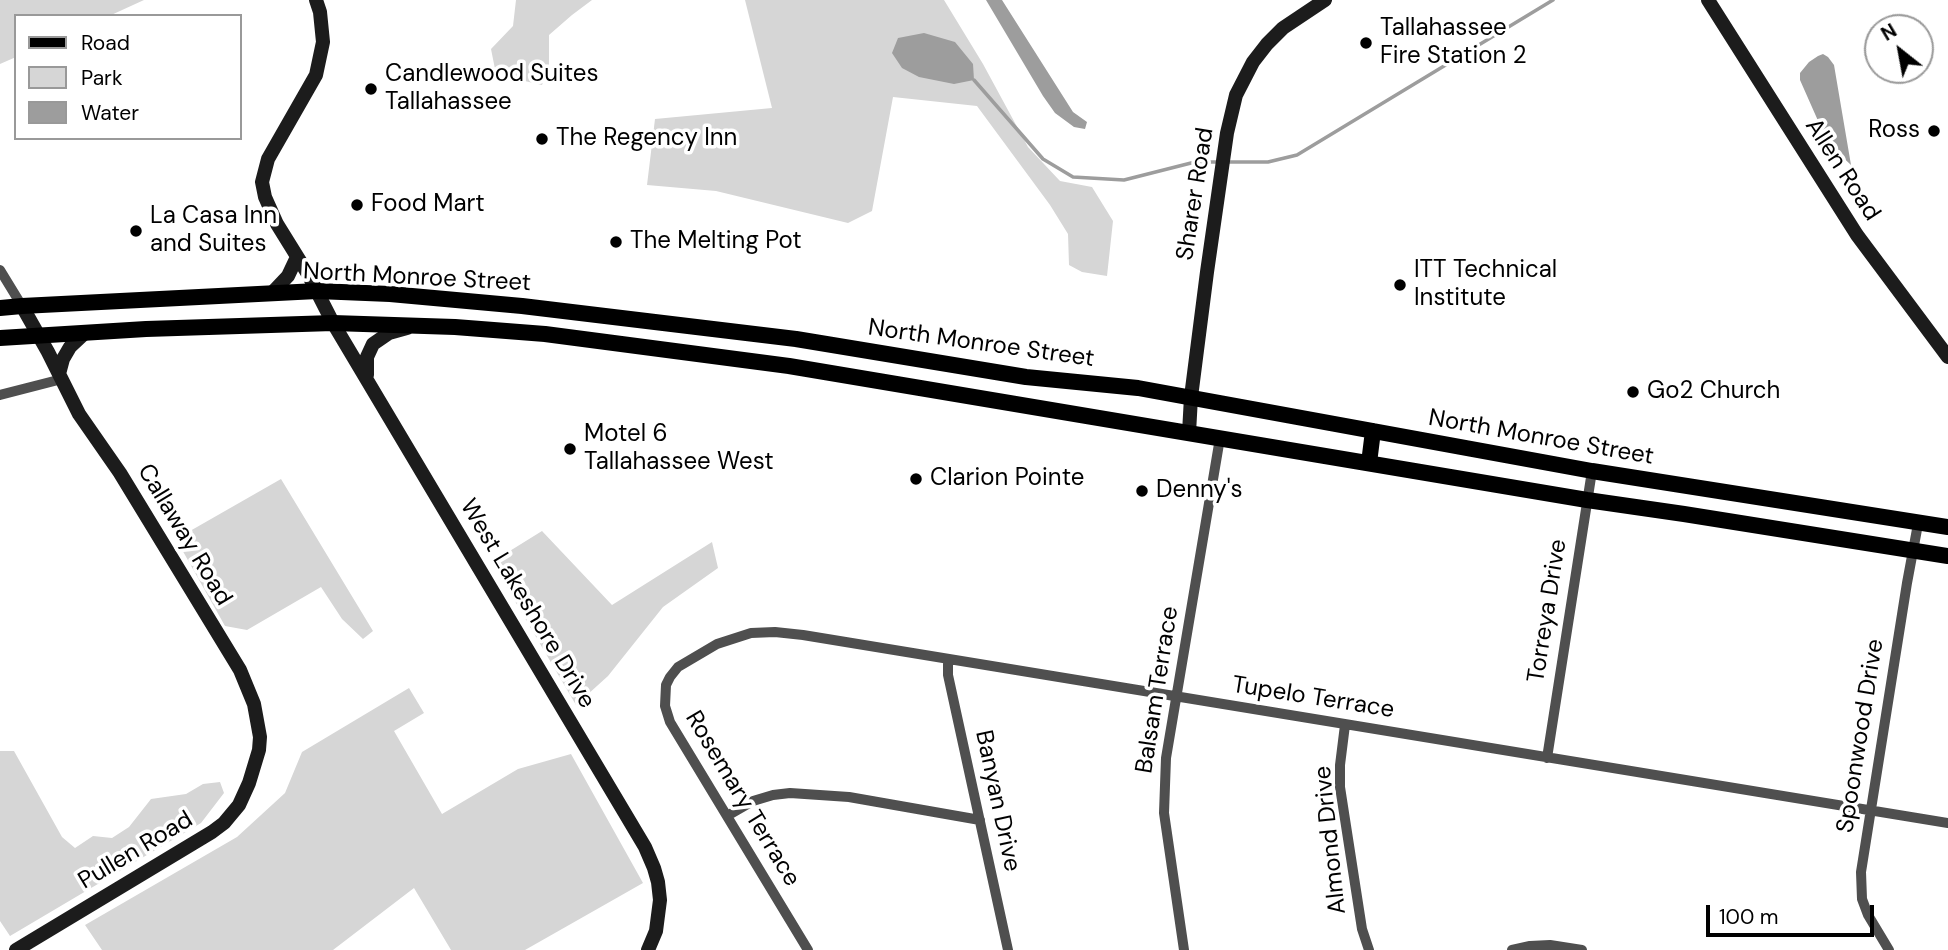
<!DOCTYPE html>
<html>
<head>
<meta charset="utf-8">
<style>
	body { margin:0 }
	#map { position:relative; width:1948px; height:950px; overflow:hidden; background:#fff; font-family:"DM Sans",sans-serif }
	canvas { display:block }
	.legend { position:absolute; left:14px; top:14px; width:228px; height:126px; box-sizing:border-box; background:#fff; border:2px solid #999; margin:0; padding:9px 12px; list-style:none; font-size:21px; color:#000 }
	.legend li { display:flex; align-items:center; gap:14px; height:35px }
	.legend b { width:35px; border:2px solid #999 }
	.north { position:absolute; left:1864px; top:14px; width:70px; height:70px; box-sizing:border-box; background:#fff; border:2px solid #999; border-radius:50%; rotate:329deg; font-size:19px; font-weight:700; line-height:28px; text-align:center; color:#000 }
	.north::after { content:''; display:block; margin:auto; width:24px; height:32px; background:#000; clip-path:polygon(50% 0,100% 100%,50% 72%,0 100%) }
	.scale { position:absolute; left:1706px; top:905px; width:168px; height:32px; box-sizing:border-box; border:4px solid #000; border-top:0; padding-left:9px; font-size:21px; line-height:24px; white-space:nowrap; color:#000; -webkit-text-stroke:5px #fff; paint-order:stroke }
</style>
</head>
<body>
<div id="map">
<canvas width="1948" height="950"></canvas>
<ul class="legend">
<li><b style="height:9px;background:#000"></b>Road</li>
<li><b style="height:19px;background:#d6d6d6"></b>Park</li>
<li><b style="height:19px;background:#9d9d9d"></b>Water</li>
</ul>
<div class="north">N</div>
<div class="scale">100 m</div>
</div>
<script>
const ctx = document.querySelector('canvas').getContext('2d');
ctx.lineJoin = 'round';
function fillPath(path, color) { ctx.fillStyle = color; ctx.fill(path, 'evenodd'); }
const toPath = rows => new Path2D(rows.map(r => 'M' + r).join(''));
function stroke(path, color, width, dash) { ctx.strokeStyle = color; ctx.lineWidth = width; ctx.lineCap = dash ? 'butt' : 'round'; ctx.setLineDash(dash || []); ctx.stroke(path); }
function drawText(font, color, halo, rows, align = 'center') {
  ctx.font = font + ' "DM Sans",sans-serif'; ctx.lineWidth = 7; ctx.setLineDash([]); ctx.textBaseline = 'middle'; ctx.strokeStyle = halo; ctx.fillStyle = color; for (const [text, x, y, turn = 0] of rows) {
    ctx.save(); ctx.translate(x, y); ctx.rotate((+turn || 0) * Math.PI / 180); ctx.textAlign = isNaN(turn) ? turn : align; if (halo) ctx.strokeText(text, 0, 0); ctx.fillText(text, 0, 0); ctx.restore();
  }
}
const green = toPath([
	[0,0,144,0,109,16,16,16,16,57,0,64],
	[516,0,592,0,572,15,549,35,549,65,542,85,516,79,495,69,491,49,513,26],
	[745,0,944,0,983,64,1028,147,1060,181,1092,187,1113,221,1107,276,1082,272,1069,265,1068,234,1050,205,977,106,893,97,872,211,848,223,716,191,647,185,655,119,772,108],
	[281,479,373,631,363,639,342,619,321,587,247,630,225,626,176,539],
	[542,531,612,605,712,542,718,568,663,607,608,676,576,705,492,562],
	[409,688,424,713,394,731,442,814,518,769,571,754,643,883,525,950,451,950,414,888,333,950,102,950,85,925,237,837,285,793,302,752],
	[0,751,14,751,62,837,75,848,93,836,112,838,129,827,151,799,186,794,203,784,220,782,224,793,201,823,10,936,0,921]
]);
const water = toPath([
	[986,0,1002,0,1073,112,1087,122,1085,129,1074,127,1055,113,1043,96],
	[924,33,955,42,973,64,974,80,954,84,919,77,902,68,892,53,898,38],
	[1823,54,1828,57,1834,65,1851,165,1832,147,1823,132,1800,80,1800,73,1809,62,1818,56]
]);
const stream = toPath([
	[974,80,1043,159,1073,177,1124,180,1195,162,1219,162],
	[1227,162,1268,162,1297,155,1553,0]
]);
const street = toPath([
	[0,270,22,306],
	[0,395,62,379],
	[948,660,948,675,1008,950],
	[1345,725,1340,765,1340,787,1362,929,1369,950],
	[1547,758,1592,471],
	[727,816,753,801,773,795,790,793,849,797,980,820],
	[808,950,670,722,665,706,666,685,670,677,678,667,717,644,751,633,775,632,803,635,1948,823],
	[1184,950,1164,813,1166,758,1220,438],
	[1512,950,1530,946,1550,945,1582,950],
	[1889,950,1868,915,1862,899,1861,872,1907,583,1918,524]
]);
const secondary = toPath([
	[316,0,320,12,323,42,316,75,268,159,262,182,265,197,277,224,308,274,333,323,645,847,654,868,658,882,660,900,656,931,648,950],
	[1708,0,1857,235,1948,357],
	[271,294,288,276,297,257],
	[59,374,63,359,70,347,85,333],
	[367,375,367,357,373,344,389,333,407,328],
	[1189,433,1191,397,1207,272,1227,133,1236,95,1253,62,1267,44,1283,28,1325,0],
	[16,950,212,832,224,823,239,805,249,783,259,750,260,737,254,704,240,670,120,473,79,414,48,352,22,306]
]);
const primary = toPath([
	[0,308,22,306,317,291,390,294,522,306,796,339,1026,377,1138,388,1592,471,1948,527],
	[0,338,146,329,333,323,455,327,545,334,789,366,1587,500,1684,514,1948,556],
	[1369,463,1373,431]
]);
const markers = [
	[1366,43,7,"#000"],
	[371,89,7,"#000"],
	[1934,131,7,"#000"],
	[542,139,7,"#000"],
	[357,205,7,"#000"],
	[136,231,7,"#000"],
	[616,242,7,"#000"],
	[1400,285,7,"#000"],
	[1633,392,7,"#000"],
	[570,449,7,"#000"],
	[916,479,7,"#000"],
	[1142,491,7,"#000"]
];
const poiNames = [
	["Tallahassee",1380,29],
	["Fire Station 2",1380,57],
	["Candlewood Suites",385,75],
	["Tallahassee",385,103],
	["Ross",1920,131,"right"],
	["The Regency Inn",556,139],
	["Food Mart",371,205],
	["La Casa Inn",150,217],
	["and Suites",150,245],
	["The Melting Pot",630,242],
	["ITT Technical",1414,271],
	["Institute",1414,299],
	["Go2 Church",1647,392],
	["Motel 6",584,435],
	["Tallahassee West",584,463],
	["Clarion Pointe",930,479],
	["Denny's",1156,491]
];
const streetNames = [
	["Allen Road",1842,170,57],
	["Sharer Road",1196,194,-81],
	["North Monroe Street",417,278,3],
	["North Monroe Street",981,344,8],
	["North Monroe Street",1541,438,10],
	["Callaway Road",184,535,59],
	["West Lakeshore Drive",527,604,59],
	["Torreya Drive",1548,611,-81],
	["Balsam Terrace",1158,690,-81],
	["Tupelo Terrace",1313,698,9],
	["Spoonwood Drive",1861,736,-81],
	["Rosemary Terrace",742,799,59],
	["Banyan Drive",997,801,78],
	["Almond Drive",1331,840,-96],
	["Pullen Road",136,851,-31]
];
fillPath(green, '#d6d6d6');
fillPath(water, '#9d9d9d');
stroke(stream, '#9d9d9d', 3.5);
stroke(street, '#4f4f4f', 10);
stroke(secondary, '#1c1c1c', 14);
stroke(primary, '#000', 16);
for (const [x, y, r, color] of markers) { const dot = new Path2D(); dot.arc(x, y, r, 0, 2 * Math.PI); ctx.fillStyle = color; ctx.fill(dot); stroke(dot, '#fff', 2.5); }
drawText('24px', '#000', '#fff', poiNames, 'left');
drawText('24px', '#000', '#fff', streetNames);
</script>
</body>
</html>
